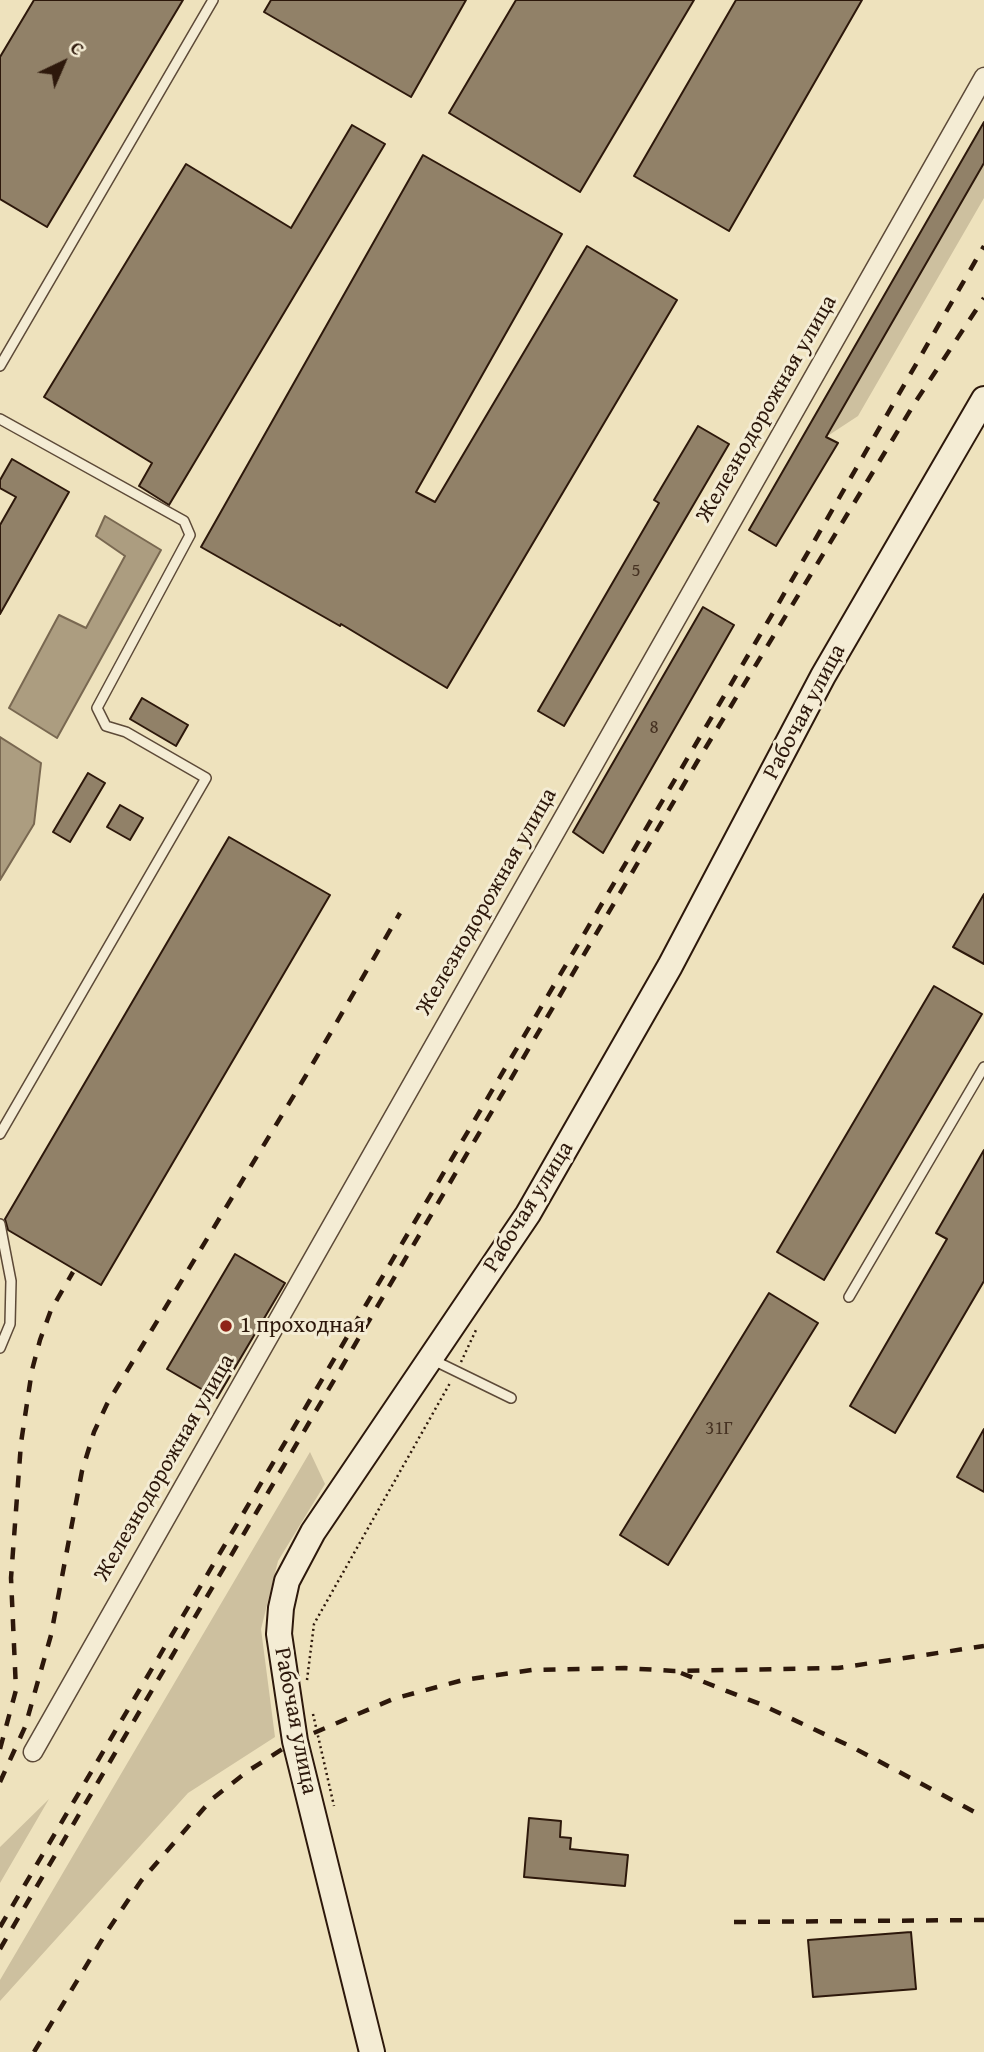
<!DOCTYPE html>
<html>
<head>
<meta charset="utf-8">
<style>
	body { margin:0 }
	#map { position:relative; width:984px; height:2052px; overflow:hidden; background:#eee2bd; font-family:"Gentium Book Plus",serif }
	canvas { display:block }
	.north { position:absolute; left:28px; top:28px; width:70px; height:70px; -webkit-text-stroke:5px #f4ecd4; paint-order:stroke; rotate:44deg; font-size:19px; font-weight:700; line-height:28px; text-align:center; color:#2d180b }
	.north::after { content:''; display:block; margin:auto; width:24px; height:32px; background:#2d180b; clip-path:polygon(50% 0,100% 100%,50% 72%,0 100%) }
</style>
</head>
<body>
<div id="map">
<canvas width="984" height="2052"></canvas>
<div class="north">С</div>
</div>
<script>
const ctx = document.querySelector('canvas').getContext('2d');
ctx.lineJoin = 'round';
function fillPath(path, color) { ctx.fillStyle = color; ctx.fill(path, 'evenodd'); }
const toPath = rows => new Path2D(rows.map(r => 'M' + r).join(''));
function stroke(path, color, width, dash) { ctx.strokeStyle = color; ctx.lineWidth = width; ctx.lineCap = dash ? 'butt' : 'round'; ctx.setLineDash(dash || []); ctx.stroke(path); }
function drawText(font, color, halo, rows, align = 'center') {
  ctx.font = font + ' "Gentium Book Plus",serif'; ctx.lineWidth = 6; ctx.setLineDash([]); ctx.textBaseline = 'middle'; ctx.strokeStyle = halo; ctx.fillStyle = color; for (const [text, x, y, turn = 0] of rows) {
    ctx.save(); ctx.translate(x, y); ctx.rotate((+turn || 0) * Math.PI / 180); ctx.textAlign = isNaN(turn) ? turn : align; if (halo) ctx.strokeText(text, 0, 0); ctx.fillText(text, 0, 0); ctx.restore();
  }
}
const green = toPath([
	[984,163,984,198,858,416,826,437],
	[310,1452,325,1484,278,1561,261,1629,275,1737,188,1793,0,2001,0,1980],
	[49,1799,0,1883,0,1847]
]);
const water = toPath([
	[105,516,161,550,57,738,9,708,59,615,86,628,125,556,96,536,105,516],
	[0,737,41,763,34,824,0,880,0,737]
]);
const building = toPath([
	[34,0,183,0,47,227,0,199,0,57,34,0],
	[271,0,466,0,411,97,264,12,271,0],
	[516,0,694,0,580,192,449,113,516,0],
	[736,0,862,0,729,231,634,176,736,0],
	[984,122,984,163,826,437,838,443,776,546,749,530,984,122],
	[352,125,385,144,169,505,139,486,152,463,44,397,186,164,291,228,352,125],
	[423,155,562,234,416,492,435,502,587,246,677,300,447,688,341,624,340,626,201,547,423,155],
	[698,426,729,444,564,726,538,711,659,503,654,500,698,426],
	[12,459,69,492,0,614,0,525,16,497,0,488,0,480,12,459],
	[703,607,734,625,603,853,573,832,703,607],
	[142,698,188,725,176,746,130,719,142,698],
	[88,773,105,783,70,842,53,832,88,773],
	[120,805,143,818,130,840,107,827,120,805],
	[229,837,330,895,101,1285,8,1230,5,1219,229,837],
	[984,894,984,964,953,947,984,894],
	[934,986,982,1014,824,1280,777,1252,934,986],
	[984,1150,984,1281,895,1433,850,1406,947,1239,936,1233,984,1150],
	[235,1254,285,1283,217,1398,167,1369,235,1254],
	[769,1293,818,1323,668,1565,620,1535,769,1293],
	[984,1429,984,1492,957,1477,984,1429],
	[529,1818,561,1821,560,1837,571,1838,570,1849,628,1855,625,1886,524,1877,529,1818],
	[911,1932,916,1989,813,1997,808,1940,911,1932]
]);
const path = toPath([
	[461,1362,476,1330],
	[307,1680,314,1624,450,1383],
	[313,1714,334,1806]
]);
const lane = toPath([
	[0,366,213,0],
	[0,419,184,521,190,535,97,708,106,726,126,732,206,778,0,1134],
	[0,1224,11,1281,10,1324,0,1348],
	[849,1297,984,1067],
	[431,1359,511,1398]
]);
const street = toPath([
	[33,1752,984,77]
]);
const secondary = toPath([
	[372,2052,295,1741,279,1634,281,1608,287,1581,313,1532,528,1214,670,966,823,676,984,399]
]);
const rail = toPath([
	[681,1673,760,1704,852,1747,984,1817],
	[0,1749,16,1690,11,1578,21,1443,32,1370,40,1340,51,1310,73,1272],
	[0,1782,25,1727,51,1635,82,1471,94,1432,107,1404,305,1077,400,913],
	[734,1922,984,1920],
	[0,1927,777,606,984,246],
	[0,1949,697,762,916,401,984,298],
	[34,2052,106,1933,141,1881,212,1799,248,1771,295,1741,393,1699,463,1680,532,1670,625,1668,674,1671,838,1668,984,1646]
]);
const markers = [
	[226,1326,7,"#8f2418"]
];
const numberNames = [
	["5",636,571],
	["8",654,728],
	["31Г",719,1429]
];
const streetNames = [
	["Железнодорожная улица",767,409,-60],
	["Рабочая улица",805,712,-62],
	["Железнодорожная улица",487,902,-60],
	["Рабочая улица",529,1207,-58],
	["Железнодорожная улица",165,1468,-60],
	["Рабочая улица",295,1721,79]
];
const poiNames = [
	["1 проходная",240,1326]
];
fillPath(green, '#cdc09f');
fillPath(water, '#ac9d80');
stroke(water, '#796851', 2);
fillPath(building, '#918168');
stroke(building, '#2d180b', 2);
stroke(lane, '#5d4a38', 12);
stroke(street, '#5d4a38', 21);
stroke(secondary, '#2d180b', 28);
stroke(path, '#2d180b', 2.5, [2, 3.5]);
stroke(lane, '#f4ecd4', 9);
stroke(street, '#f4ecd4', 18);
stroke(secondary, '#f4ecd4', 24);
stroke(rail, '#2d180b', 4.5, [12, 12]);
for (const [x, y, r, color] of markers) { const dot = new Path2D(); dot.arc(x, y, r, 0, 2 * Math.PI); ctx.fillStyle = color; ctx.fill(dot); stroke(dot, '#f4ecd4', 2.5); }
drawText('19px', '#463222', null, numberNames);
drawText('23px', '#2d180b', '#f4ecd4', streetNames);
drawText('23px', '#2d180b', '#f4ecd4', poiNames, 'left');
</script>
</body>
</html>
